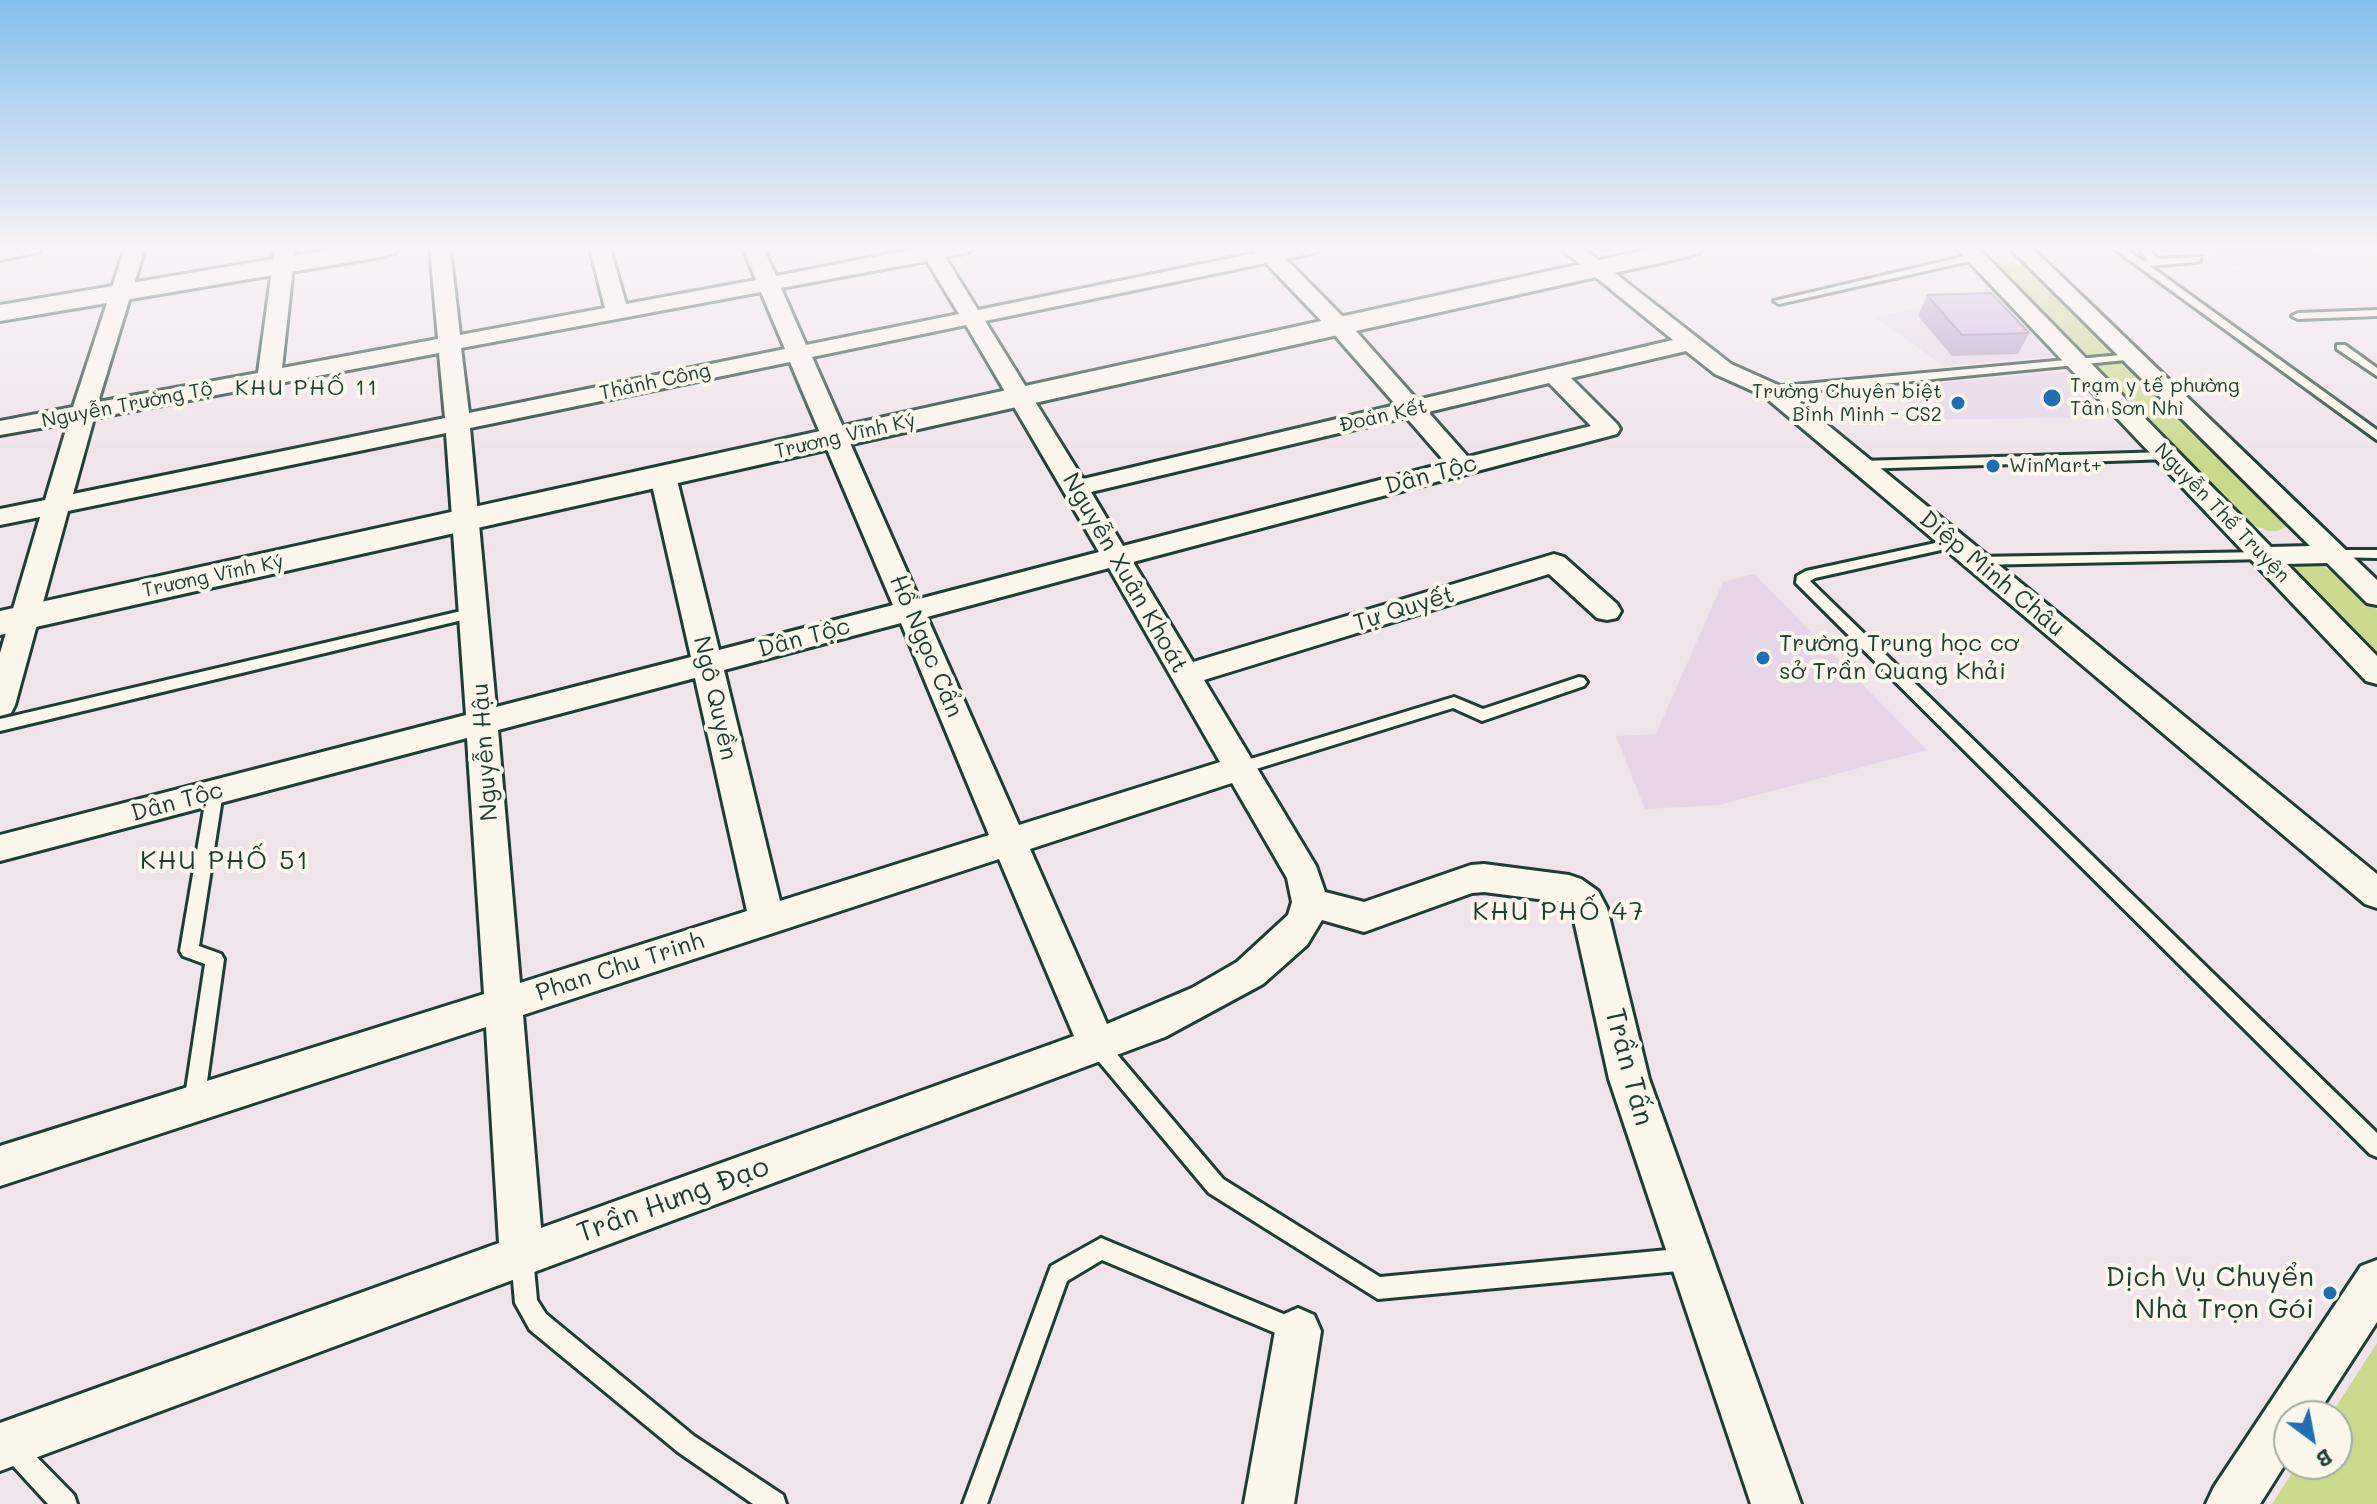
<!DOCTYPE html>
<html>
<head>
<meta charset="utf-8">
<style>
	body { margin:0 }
	#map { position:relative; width:2377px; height:1504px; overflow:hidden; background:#efe4ea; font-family:Mali,sans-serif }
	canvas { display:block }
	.north { position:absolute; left:2273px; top:1400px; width:80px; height:80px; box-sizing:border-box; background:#fbf7ec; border:2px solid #a3ada2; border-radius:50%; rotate:148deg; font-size:22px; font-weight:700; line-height:32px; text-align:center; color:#1f3d34 }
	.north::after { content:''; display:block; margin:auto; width:28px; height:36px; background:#1f6fb2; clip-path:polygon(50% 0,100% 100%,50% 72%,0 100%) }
</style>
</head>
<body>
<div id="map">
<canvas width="2377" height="1504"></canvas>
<div class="north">B</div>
</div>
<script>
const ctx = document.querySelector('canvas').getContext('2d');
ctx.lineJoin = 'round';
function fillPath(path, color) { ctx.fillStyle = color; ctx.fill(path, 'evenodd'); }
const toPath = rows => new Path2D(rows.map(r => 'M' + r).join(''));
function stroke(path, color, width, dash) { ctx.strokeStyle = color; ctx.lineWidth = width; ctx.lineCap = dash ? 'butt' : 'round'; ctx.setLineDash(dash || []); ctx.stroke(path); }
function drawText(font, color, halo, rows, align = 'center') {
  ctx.font = font + ' Mali,sans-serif'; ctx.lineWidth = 8; ctx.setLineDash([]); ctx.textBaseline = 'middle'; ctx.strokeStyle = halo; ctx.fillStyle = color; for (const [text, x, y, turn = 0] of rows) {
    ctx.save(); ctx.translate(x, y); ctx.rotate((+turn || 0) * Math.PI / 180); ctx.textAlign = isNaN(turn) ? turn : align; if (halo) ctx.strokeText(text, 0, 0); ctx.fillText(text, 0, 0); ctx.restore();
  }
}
const built = toPath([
	[2208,248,2313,248,2325,258,2228,266],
	[1995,293,2055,356,1943,366,1875,317],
	[2071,371,2114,417,1920,420,1890,387],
	[1754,574,1927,750,1719,805,1645,809,1616,736,1656,734,1723,582]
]);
const green = toPath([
	[2012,262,2031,268,2114,354,2096,358,2078,351,1998,269,1999,265],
	[2101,362,2116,362,2134,369,2287,526,2278,531,2269,531,2244,522,2095,369],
	[2311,563,2340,573,2377,610,2377,660,2293,572,2297,565],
	[2377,1343,2377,1504,2272,1504,2298,1464,2337,1464,2337,1416,2330,1416]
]);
const service = toPath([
	[2113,248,2125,248,2144,262,2148,261,2139,248,2149,248,2157,259,2200,257,2200,261,2196,262,2150,266,2377,430,2377,440,2113,248],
	[1975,254,1979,255,1979,259,1779,304,1774,301,1975,254],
	[2377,310,2377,316,2298,319,2292,316,2298,313,2377,310],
	[2337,345,2345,345,2377,368,2377,376,2337,349,2337,345],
	[2132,354,2136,355,2136,359,1772,395,1766,391,1772,387,2132,354],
	[2167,452,2171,453,2171,459,1860,469,1854,465,1860,461,2167,452],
	[1954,539,1959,540,1959,546,1815,578,1810,581,2377,1133,2377,1157,2370,1154,1796,583,1797,576,1806,571,1954,539],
	[2334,550,2377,550,2377,558,2329,557,2327,554,2329,551,2334,550],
	[2263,552,2270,556,2268,559,1976,565,1969,561,1976,557,2263,552],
	[474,608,481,613,479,616,0,731,0,719,474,608],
	[1579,677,1584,678,1587,682,1584,686,1482,721,1453,708,1240,774,1232,768,1234,764,1454,697,1483,709,1579,677],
	[215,786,221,788,223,792,199,946,221,954,224,959,204,1103,201,1109,194,1112,187,1109,184,1103,205,964,183,956,180,951,207,792,209,788,215,786],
	[1097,1036,1104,1039,1223,1179,1380,1277,1689,1248,1697,1251,1700,1259,1697,1267,1689,1270,1378,1299,1209,1193,1090,1051,1087,1045,1090,1039,1097,1036],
	[1101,1238,1305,1323,1308,1331,1305,1339,1297,1342,1102,1260,1067,1281,987,1504,963,1504,1051,1266,1101,1238],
	[522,1246,530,1249,533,1257,537,1300,546,1314,694,1436,783,1495,786,1504,753,1504,678,1452,530,1330,515,1303,511,1257,514,1249,522,1246],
	[12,1436,20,1440,74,1495,77,1504,48,1504,4,1456,0,1448,4,1440,12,1436]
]);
const minor = toPath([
	[0,248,42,248,39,252,0,260,0,248],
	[125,248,145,248,98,402,258,373,275,248,295,248,282,368,438,339,430,248,450,248,460,335,605,308,590,248,610,248,626,304,756,280,743,248,763,248,776,276,919,248,972,248,969,252,945,257,978,310,1256,253,1253,248,1320,248,1317,252,1286,259,1347,321,1417,400,1673,340,1560,248,1583,248,1731,364,1780,386,2377,874,2377,908,2365,904,1764,396,1715,374,1686,351,1571,378,1617,424,1620,429,1617,434,1133,562,1193,662,1554,554,1564,557,1617,604,1621,611,1617,618,1607,620,1597,618,1549,574,1204,680,1316,866,1325,892,1364,902,1471,865,1484,864,1569,875,1581,879,1598,891,1607,908,1649,1079,1801,1504,1751,1504,1609,1079,1572,911,1561,902,1484,892,1472,893,1364,932,1322,920,1307,945,1263,984,1165,1037,0,1471,0,1423,499,1243,486,1027,0,1186,0,1146,484,994,467,738,0,861,0,835,466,715,446,433,68,511,15,705,11,713,0,716,0,653,40,517,0,525,0,509,45,500,68,423,0,435,0,421,73,407,125,248],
	[927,261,959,314,806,345,781,288,927,261],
	[1266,263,1331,331,1396,405,1083,479,985,321,1266,263],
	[761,292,785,349,469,413,461,348,761,292],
	[966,325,1099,552,919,599,812,357,966,325],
	[439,353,445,418,73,494,94,418,439,353],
	[790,362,893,605,719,650,676,476,672,471,663,468,654,471,650,476,691,657,496,707,470,428,790,362],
	[1549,383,1591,426,1468,457,1428,412,1549,383],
	[1406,417,1446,463,1123,546,1091,492,1406,417],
	[1109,568,1220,762,1019,825,927,617,1109,568],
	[901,623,989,835,780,901,724,670,901,623],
	[695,678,747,911,520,983,498,730,695,678],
	[1232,783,1287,878,1292,902,1288,915,1237,962,1192,988,1107,1024,1030,849,1232,783],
	[999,859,1074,1036,541,1228,523,1015,999,859],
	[1956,248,1978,248,2271,547,2310,546,2010,248,2032,248,2377,580,2377,605,2367,603,2327,563,2287,564,2377,656,2377,684,2366,681,1956,248],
	[2377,1260,2377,1322,2316,1416,2289,1416,2289,1458,2260,1504,2206,1504,2214,1487,2361,1266,2377,1260],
	[1298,1308,1314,1315,1321,1331,1294,1504,1244,1504,1275,1331,1282,1315,1298,1308]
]);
const tertiary = toPath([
	[339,248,399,248,395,253,386,256,0,321,0,305,339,248],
	[1654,248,1703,248,1699,253,1690,256,0,635,0,611,1654,248]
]);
const wall = toPath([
	[1927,295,2029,333,2018,354,1952,356,1918,316]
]);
const building = toPath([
	[1991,293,2029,333,1962,335,1927,295,1991,293]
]);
const markers = [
	[2052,398,10,"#1f6fb2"],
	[1958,403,8,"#1f6fb2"],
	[1993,466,8,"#1f6fb2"],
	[1763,658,8,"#1f6fb2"],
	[2330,1293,8,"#1f6fb2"]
];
const farStreetnames = [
	["Thành Công",655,382,-12],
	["Nguyễn Trường Tộ",127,405,-11],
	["Đoàn Kết",1383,416,-13],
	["Trương Vĩnh Ký",845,436,-13],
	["Nguyễn Thế Truyện",2222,513,46],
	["Trương Vĩnh Ký",213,576,-12]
];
const farPoinames = [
	["Trạm y tế phường",2070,386],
	["Tân Sơn Nhì",2070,409],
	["Trường Chuyên biệt",1942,392,"right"],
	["Bình Minh - CS2",1942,415,"right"],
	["WinMart+",2009,466]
];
const farNeighbourhoodnames = [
	["KHU PHỐ 11",307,388]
];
const streetNames = [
	["Dân Tộc",1431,475,-15],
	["Nguyễn Xuân Khoát",1125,573,60],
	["Diệp Minh Châu",1992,574,40],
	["Tự Quyết",1404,609,-17],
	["Dân Tộc",804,638,-15],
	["Hồ Ngọc Cẩn",926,646,67],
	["Ngô Quyền",715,698,77],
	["Nguyễn Hậu",485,752,-94],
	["Dân Tộc",177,802,-15],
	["Phan Chu Trinh",620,967,-18]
];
const poiNames = [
	["Trường Trung học cơ",1779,644],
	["sở Trần Quang Khải",1779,672]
];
const neighbourhoodNames = [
	["KHU PHỐ 51",225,861],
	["KHU PHỐ 47",1559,912]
];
const nearStreetnames = [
	["Trần Tấn",1629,1067,75],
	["Trần Hưng Đạo",673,1200,-20]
];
const nearPoinames = [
	["Dịch Vụ Chuyển",2314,1277],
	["Nhà Trọn Gói",2314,1309]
];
fillPath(built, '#e7d6e8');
fillPath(green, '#cbd98c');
stroke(service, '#1f3d34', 6);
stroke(minor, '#1f3d34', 6);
stroke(tertiary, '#1f3d34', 6);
fillPath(service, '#fbf7ec');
fillPath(minor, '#fbf7ec');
fillPath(tertiary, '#fbf7ec');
fillPath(wall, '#b59dc5');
fillPath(building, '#d3b7e5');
stroke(building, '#9480a0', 2);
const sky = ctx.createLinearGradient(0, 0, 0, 459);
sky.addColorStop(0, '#85bfec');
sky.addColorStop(0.54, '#f8f3f6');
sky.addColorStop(1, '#f8f3f600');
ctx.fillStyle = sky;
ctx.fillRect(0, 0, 2377, 459);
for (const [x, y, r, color] of markers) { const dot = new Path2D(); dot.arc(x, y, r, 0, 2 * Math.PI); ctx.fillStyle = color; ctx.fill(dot); stroke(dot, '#fbf7ec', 3); }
drawText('20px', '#1f3d34', '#fbf7ec', farStreetnames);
drawText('20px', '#1f3d34', '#fbf7ec', farPoinames, 'left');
ctx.letterSpacing = '2px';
drawText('22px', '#1f3d34', '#fbf7ec', farNeighbourhoodnames);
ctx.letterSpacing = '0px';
drawText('24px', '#1f3d34', '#fbf7ec', streetNames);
drawText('24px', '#1f3d34', '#fbf7ec', poiNames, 'left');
ctx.letterSpacing = '2px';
drawText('26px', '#1f3d34', '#fbf7ec', neighbourhoodNames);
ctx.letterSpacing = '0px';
drawText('28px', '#1f3d34', '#fbf7ec', nearStreetnames);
drawText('28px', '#1f3d34', '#fbf7ec', nearPoinames, 'right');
</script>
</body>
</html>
